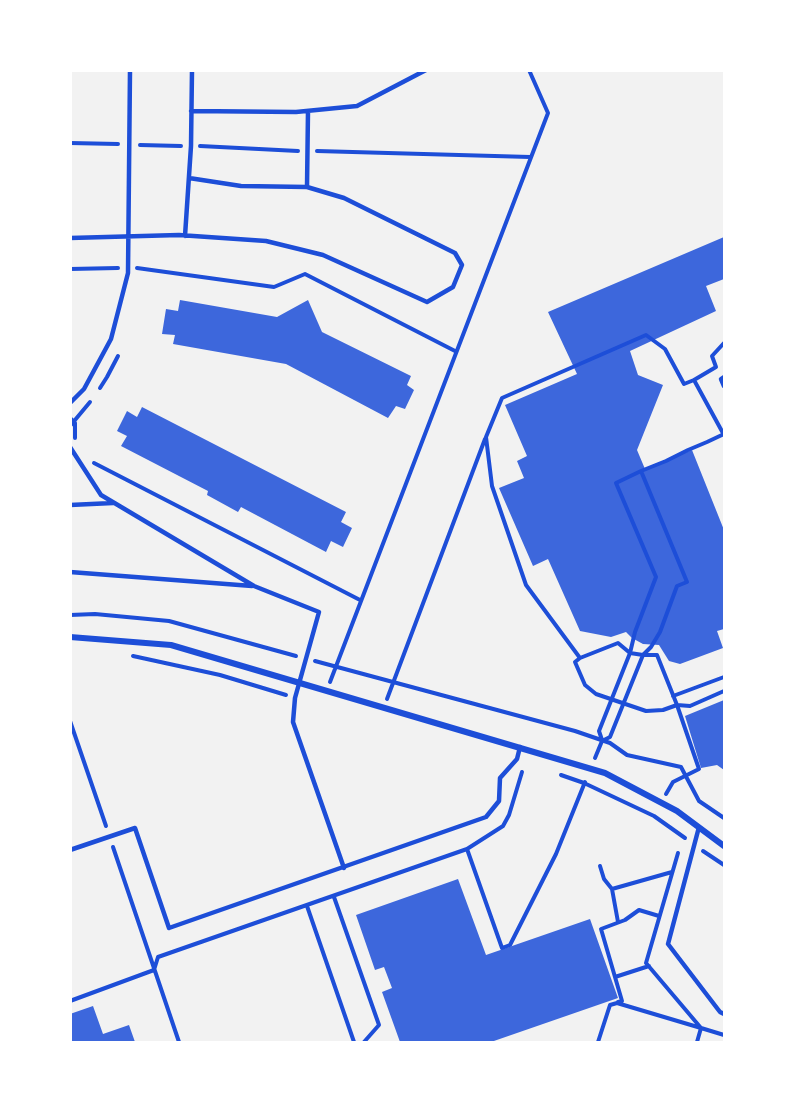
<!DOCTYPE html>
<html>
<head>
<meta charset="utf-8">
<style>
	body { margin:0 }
	#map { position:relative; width:795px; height:1113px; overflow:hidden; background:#f2f2f2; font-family:Manrope,sans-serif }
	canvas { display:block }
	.frame { position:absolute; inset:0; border:72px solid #fff; pointer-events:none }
</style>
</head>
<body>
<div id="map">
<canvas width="795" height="1113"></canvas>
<div class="frame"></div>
</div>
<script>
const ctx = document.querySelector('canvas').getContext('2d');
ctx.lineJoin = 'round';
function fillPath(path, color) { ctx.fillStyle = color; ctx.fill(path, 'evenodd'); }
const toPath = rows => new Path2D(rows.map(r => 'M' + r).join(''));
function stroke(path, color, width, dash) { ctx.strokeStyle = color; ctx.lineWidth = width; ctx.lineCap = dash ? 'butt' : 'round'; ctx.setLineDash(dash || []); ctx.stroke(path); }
const building = toPath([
	[724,237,724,279,706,286,716,311,630,351,638,375,663,385,637,450,645,469,692,450,724,530,724,629,717,631,723,648,680,664,669,661,659,645,643,644,632,638,626,632,611,637,580,631,548,559,533,566,499,488,524,478,517,461,527,456,505,405,577,374,548,312],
	[180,300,277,317,308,300,322,332,411,376,407,385,414,390,405,409,396,406,388,418,286,364,173,344,175,335,162,334,166,309,178,311],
	[142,407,346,512,341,522,352,528,343,547,331,541,326,552,241,507,238,512,207,495,208,491,121,446,127,436,117,431,127,411,137,417],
	[724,700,724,770,717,765,701,768,685,716],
	[458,879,486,955,590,919,618,998,491,1042,400,1042,382,992,392,988,384,967,375,970,356,915],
	[93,1006,103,1034,129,1025,135,1042,70,1042,70,1014]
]);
const path = toPath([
	[70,143,118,144],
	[140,145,181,146],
	[200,146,298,151],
	[317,151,530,157],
	[137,268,274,287,305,274,455,351],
	[70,269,118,268],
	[694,380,716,367,712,356,724,343],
	[100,388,107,377,118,356],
	[70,418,75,423,75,438],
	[70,426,90,402],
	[94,463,360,600],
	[641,471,687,582,677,586,660,632,651,647,643,655,630,653,635,632,656,577,616,483,641,471,666,461,688,450,707,442,724,434],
	[70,615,95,614,169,621,296,656],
	[133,656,220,675,286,695],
	[580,658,618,643,630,653,599,731,602,740],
	[315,661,575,731,610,743,627,755,681,767,699,801,724,818],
	[330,682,548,113,529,70],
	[673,696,724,677],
	[387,699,485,439],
	[70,721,106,826],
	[595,758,602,741,610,737,643,655,657,655,677,705,690,706,724,691],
	[561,775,584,783,654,816,685,838],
	[666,794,673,782,699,769,677,705,663,710,646,711,596,694,585,685,575,662,580,658,526,585,492,486,486,437,502,398,646,335,665,349,684,384,694,380,724,435],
	[113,847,179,1042],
	[467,849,502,948,510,945,556,854,585,782],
	[703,851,724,865],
	[678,853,646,963,701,1028,724,1035],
	[600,866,604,879,612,889,672,872],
	[612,889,618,922],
	[334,897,379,1025,364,1042],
	[307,906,354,1042],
	[615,977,649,966],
	[70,1001,154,970,158,957,467,849,503,826,509,815,522,772],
	[618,1002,622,1001,601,929,625,920,639,910,659,916],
	[598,1042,610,1005,617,1003,701,1028,697,1042]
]);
const service = toPath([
	[191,111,296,112,357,106,426,70],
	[307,187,308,111],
	[185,236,191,146,192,70],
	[70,238,179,235,266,241,323,255,427,302,453,287,462,265,455,253,344,198,307,187,241,186,189,178],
	[724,377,721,379,724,386],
	[70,403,84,389,111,339,128,273,130,70],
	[70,447,101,495,254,586,319,612,295,698,293,722,344,868],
	[70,505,113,503],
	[70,572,252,586],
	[699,827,668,944,720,1012,724,1014],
	[70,850,135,828,169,928,486,817,499,801,500,778,517,759,520,747]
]);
const minor = toPath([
	[70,637,171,645,605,773,677,811,724,846]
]);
fillPath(building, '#3d67dc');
stroke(path, '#1d4ed8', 4);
stroke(service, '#1d4ed8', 4.5);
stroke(minor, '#1d4ed8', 6);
</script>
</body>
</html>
